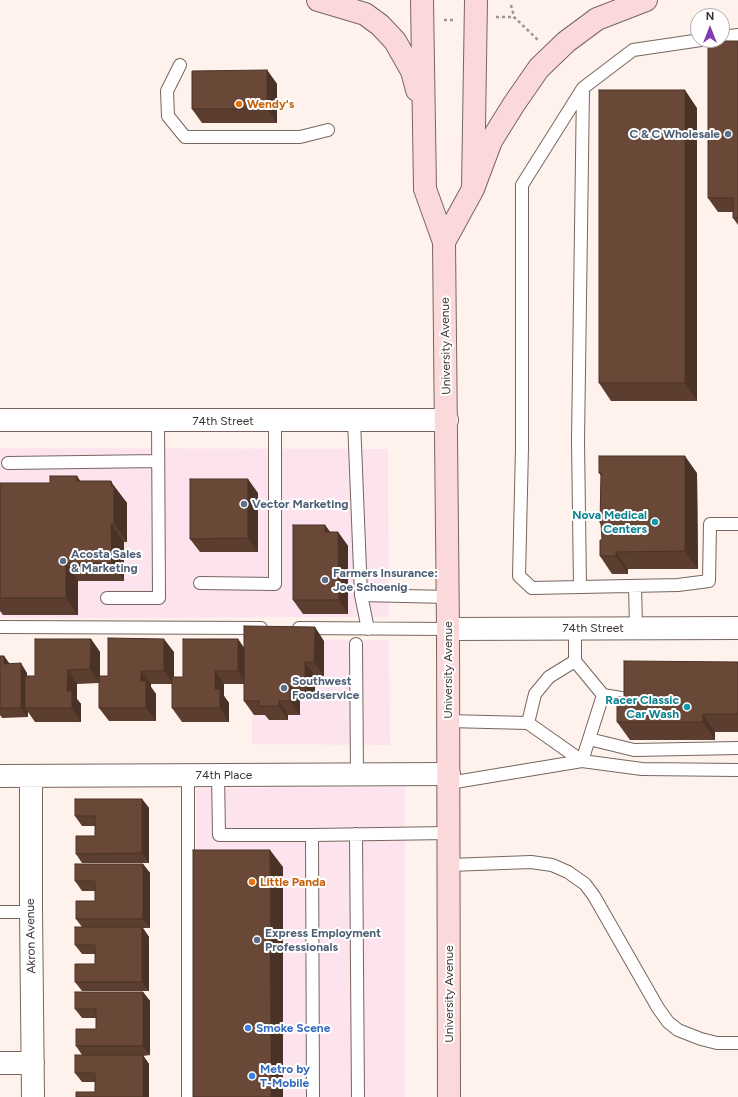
<!DOCTYPE html>
<html>
<head>
<meta charset="utf-8">
<style>
	body { margin:0 }
	#map { position:relative; width:738px; height:1097px; overflow:hidden; background:#fff2ec; font-family:Figtree,sans-serif }
	canvas { display:block }
	.north { position:absolute; left:690px; top:8px; width:40px; height:40px; box-sizing:border-box; background:#fff; border:1px solid #b1adac; border-radius:50%; rotate:0deg; font-size:11px; font-weight:700; line-height:16px; text-align:center; color:#3b3330 }
	.north::after { content:''; display:block; margin:auto; width:14px; height:18px; background:#7f3baf; clip-path:polygon(50% 0,100% 100%,50% 72%,0 100%) }
</style>
</head>
<body>
<div id="map">
<canvas width="738" height="1097"></canvas>
<div class="north">N</div>
</div>
<script>
const ctx = document.querySelector('canvas').getContext('2d');
ctx.lineJoin = 'round';
function fillPath(path, color) { ctx.fillStyle = color; ctx.fill(path, 'evenodd'); }
const toPath = rows => new Path2D(rows.map(r => 'M' + r).join(''));
function stroke(path, color, width, dash) { ctx.strokeStyle = color; ctx.lineWidth = width; ctx.lineCap = dash ? 'butt' : 'round'; ctx.setLineDash(dash || []); ctx.stroke(path); }
function drawText(font, color, halo, rows, align = 'center') {
  ctx.font = font + ' Figtree,sans-serif'; ctx.lineWidth = 4; ctx.setLineDash([]); ctx.textBaseline = 'middle'; ctx.strokeStyle = halo; ctx.fillStyle = color; for (const [text, x, y, turn = 0] of rows) {
    ctx.save(); ctx.translate(x, y); ctx.rotate((+turn || 0) * Math.PI / 180); ctx.textAlign = isNaN(turn) ? turn : align; if (halo) ctx.strokeText(text, 0, 0); ctx.fillText(text, 0, 0); ctx.restore();
  }
}
const commercial = toPath([
	[0,448,388,449,389,617,0,618],
	[253,639,389,640,390,745,252,744],
	[405,787,405,1097,196,1097,196,788]
]);
const path = toPath([
	[511,5,514,17,538,40],
	[496,17,514,17],
	[444,20,453,20]
]);
const lane = toPath([
	[722,37,738,35],
	[701,40,633,50,583,88,522,185,522,448,519,576,532,588,678,585,709,581,710,524,738,524],
	[180,65,167,91,168,116,185,137,300,137,328,130],
	[354,420,361,595,368,629],
	[8,463,158,461],
	[200,583,275,584,275,421],
	[635,586,636,627],
	[580,587,578,441,583,88],
	[361,595,448,597],
	[107,598,159,598,158,420],
	[0,627,261,628],
	[299,628,448,629],
	[356,644,357,775],
	[603,695,633,700],
	[448,721,528,723,582,761,603,695,575,661],
	[528,723,535,694,549,677,575,661,575,628],
	[589,739,634,750,738,748],
	[188,775,188,1097],
	[218,775,219,835,312,835,313,1097],
	[449,783,582,761,642,769,738,770],
	[356,834,358,1097],
	[312,835,449,833],
	[449,865,531,862,552,865,568,872,585,884,594,896,658,1008,668,1022,678,1030,701,1039,717,1043,738,1043],
	[0,912,31,912]
]);
const street = toPath([
	[0,420,447,420],
	[448,629,738,628],
	[0,776,449,774],
	[31,776,31,912,33,1097],
	[0,1063,33,1063]
]);
const secondary = toPath([
	[318,0,365,14,380,25,395,41,412,71,417,90],
	[422,0,425,189,444,242,448,629,449,1097],
	[473,189,491,141,514,104,539,68,566,42,597,19,646,0],
	[444,242,473,189,476,0]
]);
const wall = toPath([
	[738,41,738,225,733,218,733,212,718,212,708,198],
	[267,70,277,84,277,123,202,123,192,109],
	[697,108,697,401,611,401,599,383],
	[599,473,697,473,698,569,628,569,628,574,612,574,600,556,602,540,602,525,600,523,601,476],
	[77,476,80,481,111,481,114,486,127,503,127,542,124,542,124,581,78,581,78,615,3,615,0,611,0,483,50,483],
	[258,493,258,552,200,552,190,539],
	[325,525,330,532,338,532,348,546,348,614,303,614,293,600],
	[91,639,100,652,100,676,108,676,174,652,174,677,183,677,238,639,244,648,324,641,324,676,315,676,315,700,300,700,300,715,288,715,288,720,269,720,265,715,254,715,244,701,244,684,224,684,224,696,229,703,229,722,182,722,172,708,172,684,151,684,151,687,156,694,156,721,109,721,99,708,99,683,77,684,77,699,81,704,81,722,35,722,28,712,28,717,2,718,0,715,0,656,4,656,9,663,27,673,27,676,35,676],
	[738,662,738,732,715,732,715,740,630,740,617,722,624,697],
	[142,799,149,808,149,863,82,863,76,854,95,836,95,826,82,826,75,816],
	[143,864,150,873,150,928,143,928,149,937,149,991,82,991,75,982,95,964,95,954,82,954,75,945,82,927,76,919,95,901,95,891,82,891,75,881],
	[143,992,150,1001,150,1055,143,1056,149,1064,149,1097,95,1092,95,1082,82,1082,75,1073,82,1055,76,1046,96,1029,96,1018,82,1018,75,1009]
]);
const shadedWall = toPath([
	[267,70,277,84,277,123,267,109],
	[685,90,697,108,697,401,685,383],
	[685,456,697,473,698,569,685,551],
	[77,476,89,494,77,481],
	[248,479,258,493,258,552,248,538],
	[111,481,114,487,114,486,127,503,127,542,114,524],
	[111,524,124,542,124,581,112,563],
	[325,525,335,539,325,532],
	[338,532,348,546,348,614,339,600],
	[616,552,628,569,628,574,616,556],
	[66,563,78,581,78,615,66,598],
	[315,627,324,641,324,676,314,662],
	[91,639,100,652,100,683,90,669],
	[164,639,174,652,174,684,164,671],
	[238,639,247,652,247,684,238,671],
	[4,656,11,666,4,664],
	[305,662,315,676,315,700,305,686],
	[21,663,27,673,28,708,25,708,28,712,28,717,21,708],
	[68,670,77,684,77,699,81,704,81,722,72,708,67,691],
	[141,671,151,684,151,687,156,694,156,721,146,708,141,681],
	[215,671,224,684,224,696,229,703,229,722,220,708,215,689],
	[290,686,300,700,300,715,290,701],
	[279,701,288,715,288,720,279,706],
	[703,714,715,732,715,740,703,722],
	[142,799,149,808,149,863,142,853],
	[270,850,283,867,283,1097,271,1097],
	[143,864,150,873,150,928,143,919],
	[142,927,149,937,149,991,142,982],
	[143,992,150,1001,150,1055,143,1046],
	[143,1055,149,1064,149,1097,143,1097]
]);
const building = toPath([
	[708,41,738,41,738,218,733,218,733,198,708,198,708,41],
	[267,70,267,109,192,109,192,71,267,70],
	[599,90,685,90,685,383,599,383,599,90],
	[599,456,685,456,685,551,616,552,616,556,600,556,600,540,602,540,601,523,600,523,601,473,599,473,599,456],
	[50,476,77,476,77,481,111,481,111,486,114,486,114,524,111,524,112,563,66,563,66,598,0,598,0,483,50,483,50,476],
	[190,479,248,479,248,538,190,539,190,479],
	[293,525,325,525,325,532,338,532,339,600,293,600,293,525],
	[244,626,315,627,314,662,305,662,305,686,290,686,290,701,279,701,279,706,259,706,259,701,244,701,244,626],
	[108,638,164,639,164,671,141,671,141,681,146,681,146,708,99,708,99,676,108,676,108,638],
	[35,639,91,639,90,669,68,670,67,691,72,691,72,708,25,708,25,676,35,676,35,639],
	[183,639,238,639,238,671,215,671,215,689,220,689,220,708,172,708,172,677,183,677,183,639],
	[0,656,4,656,4,664,21,663,21,708,0,708,0,656],
	[624,661,738,662,738,714,703,714,703,722,617,722,617,697,624,697,624,661],
	[75,799,142,799,142,853,76,854,76,836,95,836,95,816,75,816,75,799],
	[193,850,270,850,271,1097,193,1097,193,850],
	[75,864,143,864,143,919,76,919,76,901,95,901,95,881,75,881,75,864],
	[75,927,142,927,142,982,75,982,75,964,95,964,95,945,75,945,75,927],
	[75,992,143,992,143,1046,76,1046,76,1029,96,1029,96,1009,75,1009,75,992],
	[75,1055,143,1055,143,1097,76,1097,76,1092,95,1092,95,1073,75,1073,75,1055]
]);
const markers = [
	[239,104,4,"#e8710a"],
	[728,134,4,"#5c6f8a"],
	[244,504,4,"#5c6f8a"],
	[655,522,4,"#0f9aa8"],
	[63,561,4,"#5c6f8a"],
	[325,580,4,"#5c6f8a"],
	[284,688,4,"#5c6f8a"],
	[687,707,4,"#0f9aa8"],
	[252,882,4,"#e8710a"],
	[257,940,4,"#5c6f8a"],
	[248,1028,4,"#3f7fe0"],
	[252,1076,4,"#3f7fe0"]
];
const foodNames = [
	["Wendy's",247,104],
	["Little Panda",260,882]
];
const serviceNames = [
	["C & C Wholesale",720,134,"right"],
	["Vector Marketing",252,504],
	["Acosta Sales",71,554],
	["& Marketing",71,568],
	["Farmers Insurance:",333,573],
	["Joe Schoenig",333,587],
	["Southwest",292,681],
	["Foodservice",292,695],
	["Express Employment",265,933],
	["Professionals",265,947]
];
const streetNames = [
	["University Avenue",446,346,-91],
	["74th Street",223,421],
	["74th Street",593,628],
	["University Avenue",448,670,-90],
	["74th Place",224,775],
	["Akron Avenue",31,936,-91],
	["University Avenue",449,994,-90]
];
const cultureNames = [
	["Nova Medical",647,515],
	["Centers",647,529],
	["Racer Classic",679,700],
	["Car Wash",679,714]
];
const shopNames = [
	["Smoke Scene",256,1028],
	["Metro by",260,1069],
	["T-Mobile",260,1083]
];
fillPath(commercial, '#fce3ee');
stroke(lane, '#77665e', 14);
stroke(street, '#77665e', 24);
stroke(secondary, '#77665e', 24);
stroke(path, '#9f9490', 2.5, [3, 3]);
stroke(lane, '#fff', 12);
stroke(street, '#fff', 22);
stroke(secondary, '#fbd9da', 22);
fillPath(wall, '#5b3e30');
fillPath(shadedWall, '#4a3227');
fillPath(building, '#6a4838');
stroke(building, '#4a3227', 1);
for (const [x, y, r, color] of markers) { const dot = new Path2D(); dot.arc(x, y, r, 0, 2 * Math.PI); ctx.fillStyle = color; ctx.fill(dot); stroke(dot, '#fff', 1.5); }
drawText('bold 12px', '#c56008', '#fff', foodNames, 'left');
drawText('bold 12px', '#4e5e75', '#fff', serviceNames, 'left');
drawText('12px', '#3b3330', '#fff', streetNames);
drawText('bold 12px', '#0d838f', '#fff', cultureNames, 'right');
drawText('bold 12px', '#366cbe', '#fff', shopNames, 'left');
</script>
</body>
</html>
